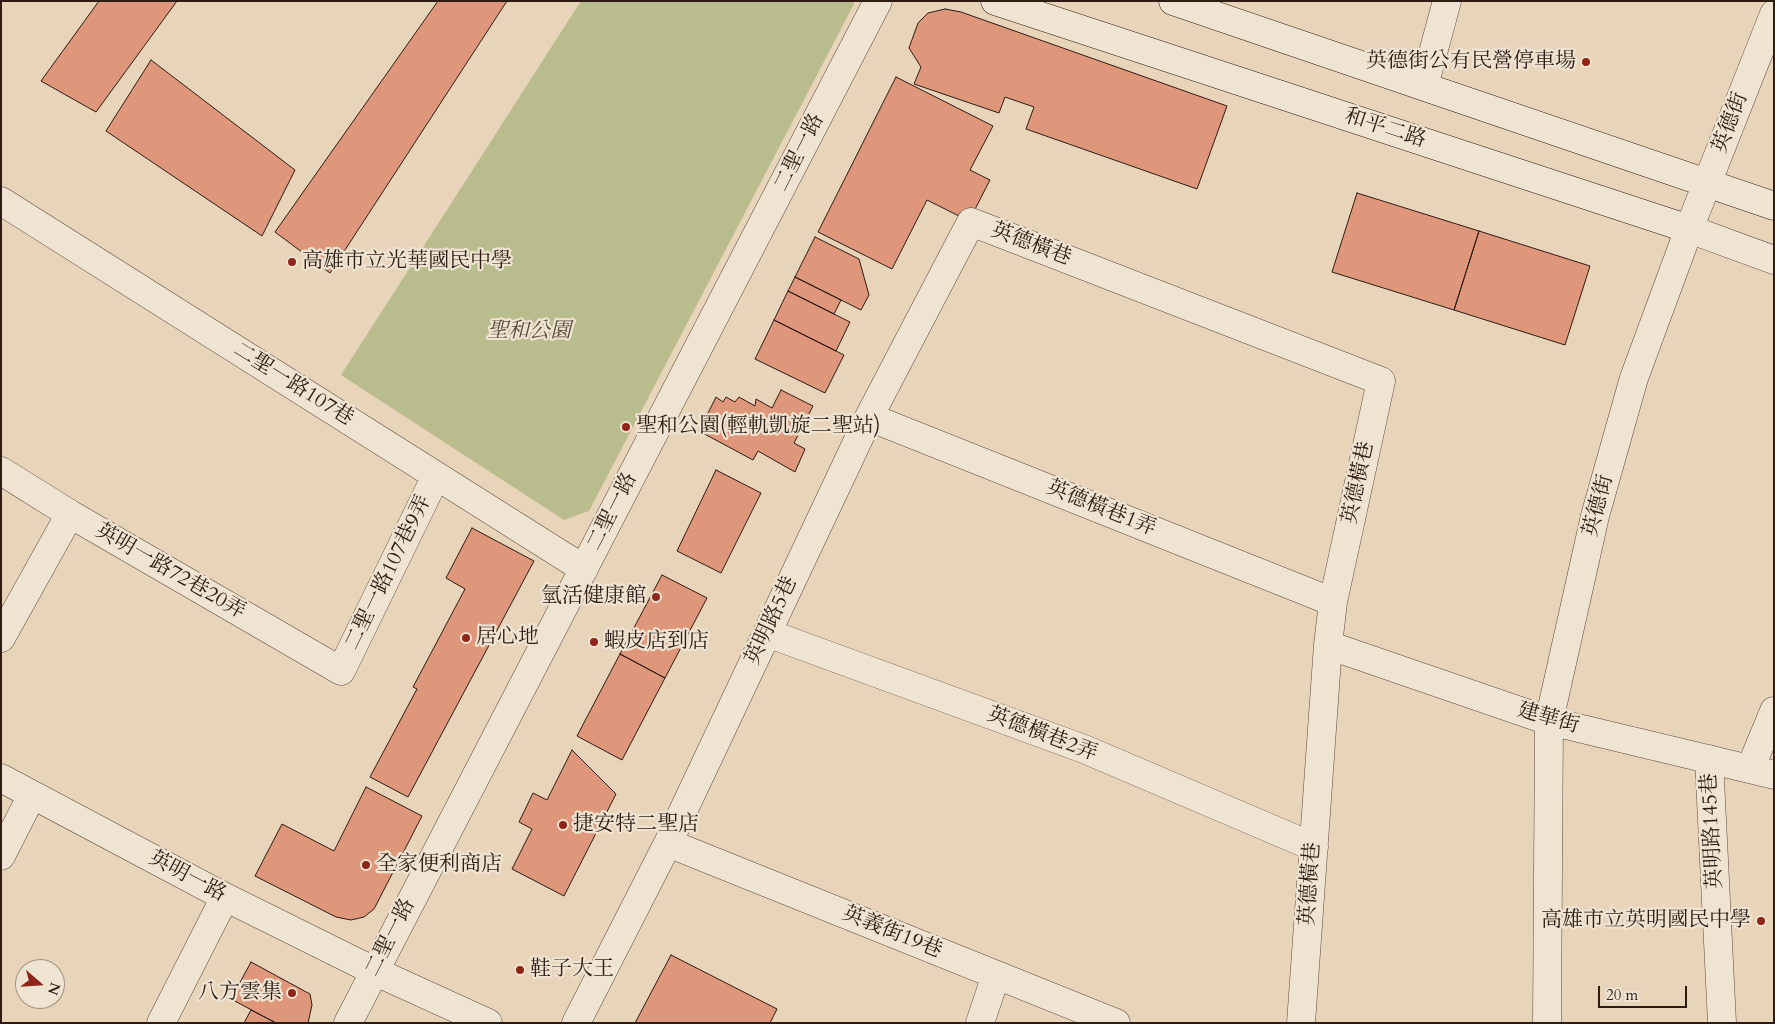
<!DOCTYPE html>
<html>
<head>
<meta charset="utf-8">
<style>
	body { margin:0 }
	#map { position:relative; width:1775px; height:1024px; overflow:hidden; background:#e7d4b9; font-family:Cardo,serif }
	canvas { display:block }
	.frame { position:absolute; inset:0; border:2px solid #2d1b14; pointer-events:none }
	.north { position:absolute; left:15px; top:959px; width:50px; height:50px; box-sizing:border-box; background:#efe3d2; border:1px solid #a19386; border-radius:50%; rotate:109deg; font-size:14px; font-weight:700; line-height:20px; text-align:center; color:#2d1b14 }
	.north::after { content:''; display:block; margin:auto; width:18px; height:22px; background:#8f2418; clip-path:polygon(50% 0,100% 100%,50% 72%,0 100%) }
	.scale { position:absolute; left:1598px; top:986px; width:89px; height:22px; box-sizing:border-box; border:2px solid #2d1b14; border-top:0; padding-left:6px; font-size:15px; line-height:18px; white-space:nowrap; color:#2d1b14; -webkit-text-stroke:4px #efe3d2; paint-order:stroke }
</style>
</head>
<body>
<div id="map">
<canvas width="1775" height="1024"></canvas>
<div class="frame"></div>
<div class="north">N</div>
<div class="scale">20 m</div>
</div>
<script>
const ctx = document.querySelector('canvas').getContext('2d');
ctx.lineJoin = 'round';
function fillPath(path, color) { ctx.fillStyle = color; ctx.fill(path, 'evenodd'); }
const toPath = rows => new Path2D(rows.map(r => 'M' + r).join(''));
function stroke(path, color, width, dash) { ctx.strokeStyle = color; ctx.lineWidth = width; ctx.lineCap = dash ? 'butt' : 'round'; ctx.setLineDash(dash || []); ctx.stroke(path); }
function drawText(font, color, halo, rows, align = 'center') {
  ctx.font = font + ' Cardo,"Noto Serif TC",serif'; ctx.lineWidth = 4.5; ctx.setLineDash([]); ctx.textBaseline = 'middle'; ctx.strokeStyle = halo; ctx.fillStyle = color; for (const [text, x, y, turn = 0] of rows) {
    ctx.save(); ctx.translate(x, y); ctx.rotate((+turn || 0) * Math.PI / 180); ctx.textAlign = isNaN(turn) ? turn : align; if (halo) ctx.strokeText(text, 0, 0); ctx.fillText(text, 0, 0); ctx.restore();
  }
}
const green = toPath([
	[581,1,854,1,854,4,589,511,564,520,341,375]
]);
const building = toPath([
	[99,1,177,1,96,112,41,81,99,1],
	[438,1,507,1,330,273,275,232,438,1],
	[945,9,961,12,1227,106,1197,189,1026,129,1034,107,1005,97,999,113,914,84,921,67,909,48,918,23,928,13,945,9],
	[151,60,295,170,262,236,106,131,151,60],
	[896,77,993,126,970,170,990,180,969,221,927,200,892,269,818,232,896,77],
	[1357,193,1479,231,1454,310,1332,272,1357,193],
	[1479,231,1590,266,1565,345,1454,310,1479,231],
	[815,237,859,259,869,295,861,310,795,277,815,237],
	[795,277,841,300,834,314,788,291,795,277],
	[788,291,850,322,836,351,774,320,788,291],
	[774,320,844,355,825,393,755,359,774,320],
	[781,390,813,406,794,443,805,449,795,472,758,451,753,460,699,431,716,397,723,402,726,397,735,402,739,397,755,406,756,399,772,408,781,390],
	[716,470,761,493,721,573,677,551,716,470],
	[472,528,534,561,408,797,370,777,417,689,413,687,465,589,446,578,472,528],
	[662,575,707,598,665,678,620,654,662,575],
	[620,654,665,678,622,760,577,736,620,654],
	[572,750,616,794,564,896,512,869,532,829,519,822,533,793,547,800,572,750],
	[366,787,422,816,374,909,364,917,351,920,336,917,255,876,282,824,334,851,366,787],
	[671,955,777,1009,770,1023,635,1023,671,955],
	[251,962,310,994,312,1005,308,1023,276,1023,231,999,251,962],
	[251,1010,276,1023,244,1023,251,1010]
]);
const street = toPath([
	[1424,86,1447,1],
	[1,201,584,569],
	[869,417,1333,602],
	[1,471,70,514,341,671,436,476],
	[767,633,1084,749,1314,847],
	[1,638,70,514],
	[1328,645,1549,721,1774,775],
	[1709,759,1722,1023],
	[1750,769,1774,711],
	[1,778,225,897,374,971,488,1023],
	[668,843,1116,1023],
	[1,856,32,795],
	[161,1023,225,897],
	[348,1023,878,1],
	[576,1023,668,843,869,417,971,222,1381,381,1333,602,1328,645,1301,1023],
	[980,1023,996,975],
	[1547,1023,1549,721,1595,516,1634,378,1689,229,1774,14]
]);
const secondary = toPath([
	[995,1,1689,229,1774,260],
	[1173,1,1774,206]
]);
const markers = [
	[1586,62,5,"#8f2418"],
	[292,262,5,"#8f2418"],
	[626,427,5,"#8f2418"],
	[656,597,5,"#8f2418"],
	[466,638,5,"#8f2418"],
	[594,642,5,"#8f2418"],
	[563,825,5,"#8f2418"],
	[366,865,5,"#8f2418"],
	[1761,921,5,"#8f2418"],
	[520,970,5,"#8f2418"],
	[292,993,5,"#8f2418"]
];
const poiNames = [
	["英德街公有民營停車場",1576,62,"right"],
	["高雄市立光華國民中學",302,262],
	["聖和公園(輕軌凱旋二聖站)",636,427],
	["氫活健康館",646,597,"right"],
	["居心地",476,638],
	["蝦皮店到店",604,642],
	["捷安特二聖店",573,825],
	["全家便利商店",376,865],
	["高雄市立英明國民中學",1751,921,"right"],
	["鞋子大王",530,970],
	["八方雲集",282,993,"right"]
];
const streetNames = [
	["英德街",1731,123,-69],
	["和平二路",1385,129,18],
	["二聖一路",800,153,-63],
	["英德橫巷",1031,245,21],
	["二聖一路107巷",293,385,32],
	["英德橫巷",1359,483,-78],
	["英德街",1599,506,-75],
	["英德橫巷1弄",1101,509,22],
	["二聖一路",613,512,-63],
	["英明一路72巷20弄",170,572,30],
	["二聖一路107巷9弄",389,573,-64],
	["英明路5巷",772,621,-65],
	["建華街",1548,719,16],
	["英德橫巷2弄",1042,735,21],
	["英明路145巷",1713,831,-93],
	["英明一路",187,877,28],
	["英德橫巷",1311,884,-86],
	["英義街19巷",892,933,22],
	["二聖一路",391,938,-63]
];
const parkNames = [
	["聖和公園",529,332]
];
fillPath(green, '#b9bc8c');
fillPath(building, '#de977b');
stroke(building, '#2d1b14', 1);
stroke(street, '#5c493d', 29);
stroke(secondary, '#2d1b14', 29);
stroke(street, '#efe3d2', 28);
stroke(secondary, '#efe3d2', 28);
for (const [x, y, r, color] of markers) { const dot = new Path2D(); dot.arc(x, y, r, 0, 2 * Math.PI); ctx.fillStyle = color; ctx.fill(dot); stroke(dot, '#efe3d2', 2); }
drawText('21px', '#2d1b14', '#efe3d2', poiNames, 'left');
drawText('21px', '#2d1b14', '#efe3d2', streetNames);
drawText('italic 21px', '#574b38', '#efe3d2', parkNames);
</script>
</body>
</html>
